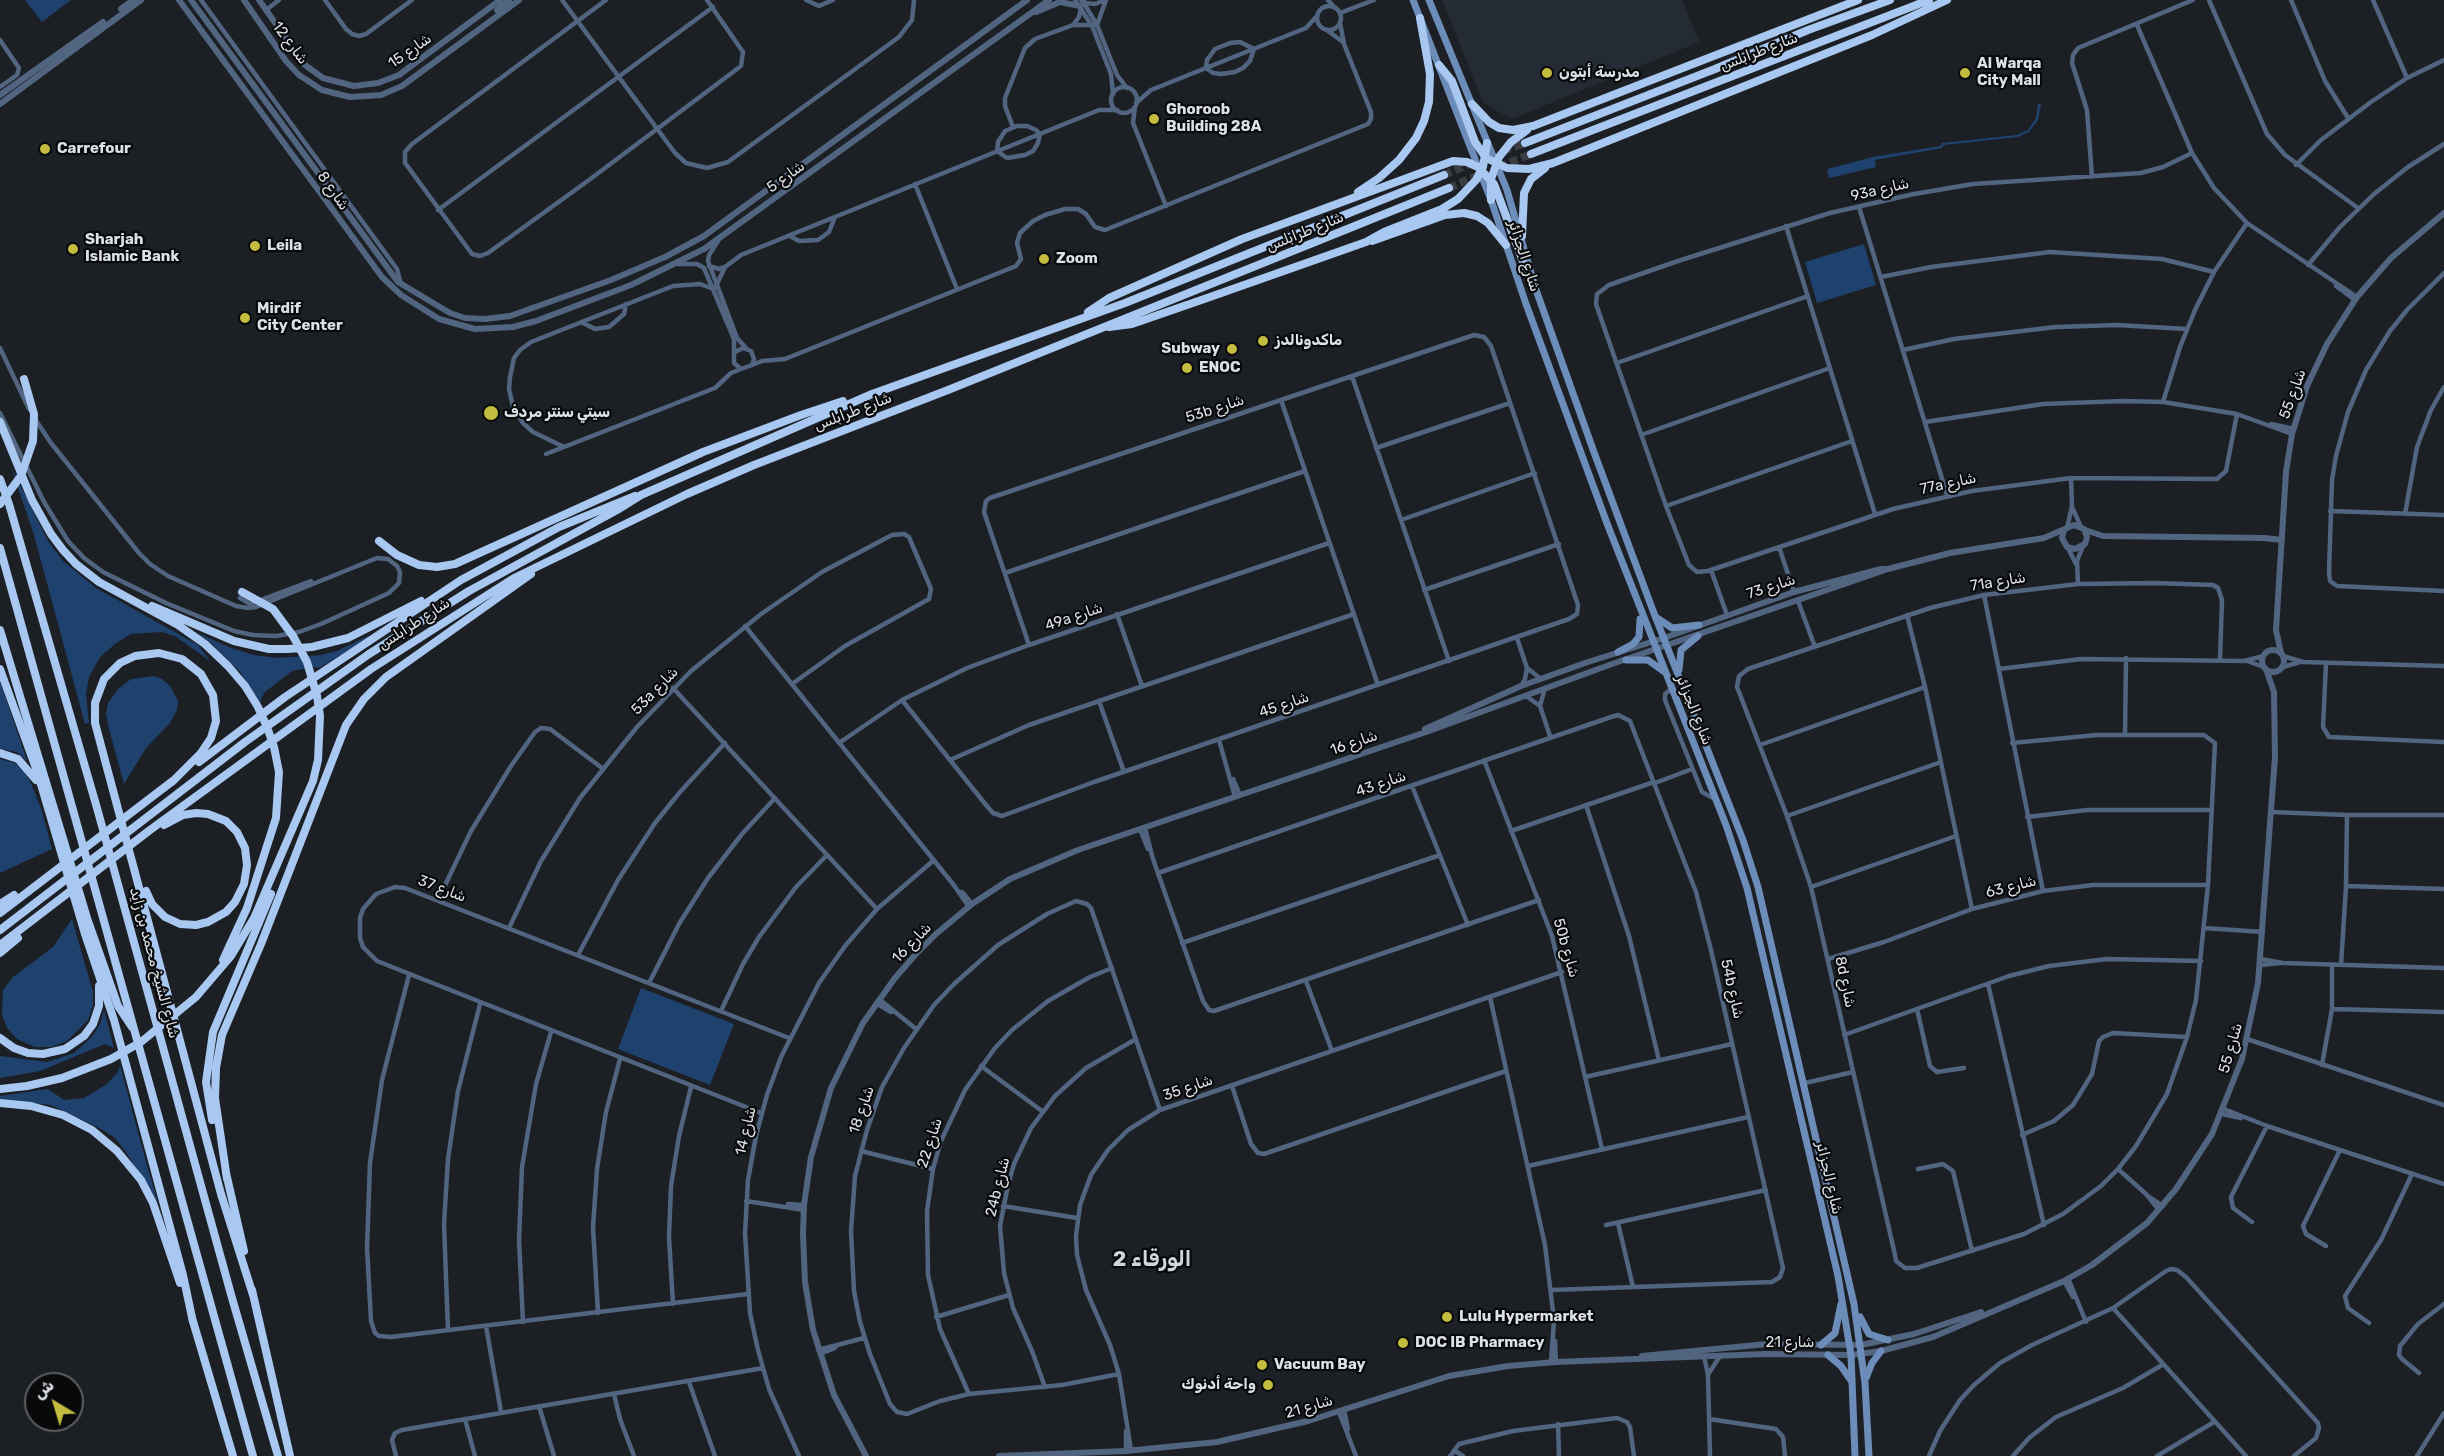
<!DOCTYPE html>
<html>
<head>
<meta charset="utf-8">
<style>
	body { margin:0 }
	#map { position:relative; width:2444px; height:1456px; overflow:hidden; background:#1c2024; font-family:Rubik,"Noto Sans Arabic",sans-serif }
	canvas { display:block }
	.north { position:absolute; left:24px; top:1372px; width:60px; height:60px; box-sizing:border-box; background:#08090b; border:2px solid #5e5f62; border-radius:50%; rotate:322deg; font-size:16px; font-weight:700; line-height:24px; text-align:center; color:#dee1e4 }
	.north::after { content:''; display:block; margin:auto; width:21px; height:27px; background:#c4bc3e; clip-path:polygon(50% 0,100% 100%,50% 72%,0 100%) }
</style>
</head>
<body>
<div id="map">
<canvas width="2444" height="1456"></canvas>
<div class="north">ش</div>
</div>
<script>
const ctx = document.querySelector('canvas').getContext('2d');
ctx.lineJoin = 'round';
function fillPath(path, color) { ctx.fillStyle = color; ctx.fill(path, 'evenodd'); }
const toPath = rows => new Path2D(rows.map(r => 'M' + r).join(''));
function stroke(path, color, width, dash) { ctx.strokeStyle = color; ctx.lineWidth = width; ctx.lineCap = dash ? 'butt' : 'round'; ctx.setLineDash(dash || []); ctx.stroke(path); }
function drawText(font, color, halo, rows, align = 'center') {
  ctx.font = font + ' Rubik,"Noto Sans Arabic",sans-serif'; ctx.lineWidth = 4.5; ctx.setLineDash([]); ctx.textBaseline = 'middle'; ctx.strokeStyle = halo; ctx.fillStyle = color; for (const [text, x, y, turn = 0] of rows) {
    ctx.save(); ctx.translate(x, y); ctx.rotate((+turn || 0) * Math.PI / 180); ctx.textAlign = isNaN(turn) ? turn : align; if (halo) ctx.strokeText(text, 0, 0); ctx.fillText(text, 0, 0); ctx.restore();
  }
}
const built = toPath([
	[1442,0,1682,0,1699,42,1512,119,1483,103]
]);
const green = toPath([
	[25,0,71,0,42,22],
	[2038,104,2041,104,2038,120,2029,132,2018,137,1944,145,1942,148,1875,160,1876,167,1829,178,1827,169,1873,157,1940,146,1942,143,2017,135,2028,130,2036,118],
	[1864,244,1876,285,1817,303,1805,262],
	[11,467,48,541,63,561,96,588,198,645,210,661,175,636,162,632,131,634,115,644,100,657,89,677,86,694,89,723,85,724,34,535],
	[196,632,231,648,254,655,277,658,321,655,337,651,368,636,370,638,319,668,312,667,292,671,265,692,261,699,260,706,241,673,211,643],
	[154,676,162,679,170,686,178,701,177,710,170,723,146,748,124,784,108,725,106,713,108,703,118,689,131,679],
	[0,681,27,761,17,752,0,749],
	[0,759,15,763,24,771,30,781,42,811,52,849,0,873],
	[72,919,93,992,93,1005,88,1020,67,1041,51,1047,35,1047,17,1039,7,1028,2,1014,3,990,13,977,53,947],
	[641,988,734,1024,710,1085,618,1049],
	[104,1010,114,1048,105,1044,40,1071,0,1078,0,1056,47,1062,74,1053,92,1037,100,1024],
	[120,1065,147,1166,158,1202,125,1151,115,1138,103,1130,51,1105,0,1100,0,1096,48,1089,64,1100,84,1098,107,1084,118,1072]
]);
const motorwayTunnel = toPath([
	[1503,151,1525,143],
	[1499,167,1531,154],
	[1444,175,1474,162],
	[1449,188,1481,174]
]);
const minor = toPath([
	[201,0,397,269,401,284],
	[325,0,346,29,352,34,359,36,366,34,412,0],
	[562,0,675,153,686,163,707,168,728,162,899,37,912,20,914,0],
	[606,0,412,144,405,152,405,163,408,167,472,254,480,256,488,253,589,180,741,66,743,52,707,0],
	[806,0,819,6,833,0],
	[1075,0,1092,26,1111,74,1113,94],
	[1082,0,1097,25,1117,75,1127,88],
	[1328,0,1334,7],
	[2209,0,2267,134,2285,155,2358,208],
	[2291,0,2325,81,2348,118],
	[2373,0,2407,78],
	[1085,3,1095,4,1105,0],
	'1317 18a12 12 0 1 1 24 0a12 12 0 1 1-24 0Z',
	[266,10,279,0],
	[1340,13,1374,0],
	[1073,25,1079,17,1081,8],
	[2137,25,2192,153,2214,188,2247,223,2357,297],
	[1328,31,1343,42],
	[0,40,19,68,17,75,0,87],
	[1240,42,1254,49,1250,61,1243,68,1235,72,1221,74,1213,73,1206,68,1207,60,1215,49,1230,43,1240,42],
	'1111 100a13 13 0 1 1 26 0a13 13 0 1 1-26 0Z',
	[1136,103,1151,90,1306,28,1317,16],
	[1135,107,1133,123,1166,206],
	[1017,126,1027,126,1036,130,1040,134,1038,143,1033,151,1025,155,1007,158,997,151,998,142,1005,131,1017,126],
	[1013,127,1005,106,1005,98,1025,48,1035,39,1073,25,1097,25,1106,0],
	[2192,153,2163,167,2141,173,1973,184,1914,194,1830,213,1678,261,1609,285,1597,294,1596,304,1666,506,1689,565,1697,572,1708,571,1893,509,1972,491,2071,478,2217,479,2226,471,2237,414],
	[2296,165,2321,140,2371,102,2407,78,2444,60],
	[2092,177,2087,110,2072,63,2073,55,2078,48,2193,0],
	[915,184,957,289],
	[1859,207,1947,495],
	[438,210,713,7],
	[1786,226,1875,514],
	[790,236,799,241,818,240,829,232,835,217],
	[718,241,709,255,708,261,737,338,746,348],
	[677,264,697,264,704,268,734,339,734,363,741,369,752,365,754,359,751,351,743,348,735,352],
	[2308,265,2340,227,2374,194,2408,167,2444,144],
	[709,266,719,269,725,267],
	[2444,273,2407,310,2390,331,2366,370,2348,412,2336,456,2332,480,2329,572,2330,581,2337,586,2444,591],
	[1881,277,1931,267,2050,252,2162,259,2214,272],
	[716,286,725,267,741,255,1099,110,1117,110],
	[2336,286,2355,300],
	[581,322,595,329,609,327,624,314,626,304],
	[0,348,29,409],
	[1903,350,1954,339,2056,327,2117,325,2187,329],
	[1617,363,1808,296],
	[752,365,762,361,785,359,1016,266,1021,259,1017,243,1020,233,1033,221,1045,215,1065,209,1078,209,1086,214,1095,227,1105,230,1368,124,1371,119,1371,112,1344,44,1340,23],
	[1352,376,1449,661],
	[1281,400,1378,685],
	[2163,402,2180,347,2195,310,2214,272,2247,223],
	[0,413,44,502,68,541,84,558,103,572,166,603,234,631,253,635,276,636,299,632,321,624,389,593,399,583,400,572,397,566,388,559,377,558,256,607,248,608,236,606,168,576,150,564,139,553,51,443,35,419],
	[1925,422,2043,404,2123,401,2163,402,2237,414,2292,434],
	[2271,424,2294,429],
	[1641,435,1830,368],
	[564,447,533,432,523,423,513,407,509,389,510,377,514,358,520,350,531,342,673,286,700,284,714,289],
	[1376,448,1510,403],
	[546,454,715,388,731,373,741,369],
	[1666,506,1852,441],
	[2073,509,2081,527],
	[2330,511,2444,515],
	[2405,514,2417,447,2431,410,2444,387],
	[1401,520,1535,473],
	[2067,528,2072,506,2071,478],
	[1779,547,1794,592],
	[2068,548,2076,564],
	[1711,570,1727,615],
	[1005,573,1305,471],
	[2078,584,2077,561,2083,546],
	[1424,590,1559,544],
	[1984,595,2043,891],
	[240,598,250,604,311,581],
	[1798,601,1815,647],
	[1117,614,1142,686],
	[1907,615,1925,687,1972,909],
	[745,626,953,884,969,907],
	[1517,638,1527,668,1525,679,1521,686],
	[2283,656,2303,662,2444,666],
	[2247,661,2264,667],
	[2326,663,2323,727,2329,737,2444,742],
	[2283,667,2300,662],
	[1527,668,1541,679],
	[1999,669,2081,659,2244,661,2264,656],
	[673,688,877,909],
	[1545,688,1540,706,1550,736],
	[1671,689,1665,694,1665,700,1702,792,1715,799],
	[1526,696,1540,706],
	[902,700,986,805,993,813,1002,816,1094,782,1569,619,1577,614,1578,605,1491,346,1484,337,1474,335,990,498,986,501,984,512,1029,645],
	[1099,701,1124,772],
	[2125,735,2126,658],
	[1219,740,1235,797],
	[839,743,902,700,967,668,1029,645,1329,543],
	[2012,743,2097,735,2204,735,2215,743,2208,885,2196,1000,2187,1037,2167,1094,2136,1146,2118,1169,2101,1186,2063,1214,2024,1234,1917,1268,1905,1268,1896,1261,1895,1255,1811,887,1787,816,1737,687,1739,676,1748,669,1930,608,1984,595,2078,584,2154,583,2213,585,2218,588,2222,600,2220,660],
	[1760,745,1925,687],
	[950,760,1029,725,1354,614],
	[1484,760,1552,936,1602,1149],
	[1233,779,1240,795],
	[1655,783,1692,769],
	[1412,786,1468,925],
	[1586,805,1629,936,1659,1060],
	[2271,812,2347,815,2444,815],
	[1787,816,1941,762],
	[2027,817,2087,810,2212,810],
	[1145,828,1153,859,1203,1001,1209,1010,1214,1011,1539,900],
	[1140,829,1148,849],
	[1511,831,1654,782],
	[1158,873,1611,717,1618,715,1630,721,1696,892,1711,950,1783,1268,1780,1277,1772,1282,1552,1290],
	[2346,886,2444,889],
	[1811,887,1956,836],
	[962,892,972,904],
	[438,900,471,831,511,766,535,732,541,728,550,729,602,768],
	[509,928,541,861,580,798,637,727,691,671,761,614,822,572,892,535,904,534,909,537,931,589,929,599,845,646,792,684],
	[2204,928,2263,932],
	[1182,943,1440,855],
	[578,955,618,880,655,823,680,792,725,743],
	[1828,959,1884,942,1972,909,2043,891,2093,885,2208,885],
	[2260,959,2283,963,2444,968],
	[2260,965,2281,963],
	[2341,965,2346,886,2347,815],
	[409,975,382,1080,370,1163,367,1248,371,1321,375,1333,379,1336,391,1337,748,1294],
	[1306,981,1332,1051],
	[649,983,679,924,708,878,742,834,775,798],
	[1988,984,2044,1225],
	[1490,997,1545,1245,1554,1320,1551,1362],
	[879,999,916,1029],
	[876,1003,891,1012],
	[1917,1009,1930,1066,1937,1072,1964,1068],
	[2332,1009,2444,1012],
	[721,1011,743,964,759,937,796,887,827,855],
	[1844,1035,2009,976,2049,966,2107,959,2201,961],
	[2247,1039,2444,1105],
	[2322,1065,2332,1009,2332,965],
	[981,1066,1042,1111],
	[1585,1077,1732,1044],
	[1805,1083,1853,1072],
	[1232,1086,1251,1144,1258,1153,1264,1154,1506,1071],
	[2224,1109,2267,1126,2444,1184],
	[761,1113,377,961,363,947,360,938,360,918,363,909,376,894,395,887,405,888,789,1038],
	[2222,1114,2241,1118],
	[2022,1135,2054,1121,2073,1105,2092,1074,2099,1041,2103,1037,2113,1033,2187,1037],
	[861,1151,933,1169],
	[1528,1166,1748,1117],
	[1918,1169,1943,1164,1953,1171,1972,1251],
	[2118,1169,2146,1194,2159,1210],
	[2148,1196,2163,1206],
	[746,1201,804,1210],
	[788,1204,804,1205],
	[1003,1206,1077,1218],
	[2252,1222,2233,1208,2231,1197,2267,1126],
	[1618,1223,1633,1287],
	[1606,1225,1766,1190],
	[2326,1246,2306,1234,2303,1226,2340,1150],
	[2068,1278,2086,1322],
	[2064,1281,2073,1297],
	[673,1304,669,1237,671,1186,679,1136,691,1087],
	[2113,1308,2246,1456],
	[598,1313,593,1227,597,1169,606,1112,620,1059],
	[936,1317,1009,1295],
	[523,1322,519,1240,522,1167,536,1084,551,1032],
	[2369,1323,2348,1308,2345,1296,2381,1240,2412,1174],
	[486,1326,501,1412],
	[448,1330,444,1224,448,1159,458,1091,480,1004],
	[1555,1341,1556,1362],
	[818,1350,864,1338],
	[820,1354,835,1348],
	[1704,1356,1708,1375,1710,1456],
	[1709,1373,1720,1356],
	[2419,1373,2402,1359,2399,1355,2400,1346,2418,1324,2444,1304],
	[1119,1374,1062,1385,969,1394,940,1401,907,1414,897,1412,890,1404,870,1354,860,1322,854,1291,851,1231,855,1176,867,1130,882,1087,904,1048,934,1005,954,984,998,945,1047,914,1076,901,1087,904,1091,908,1160,1110],
	[689,1382,715,1456],
	[1045,1387,1032,1351,1013,1308,1004,1273,1000,1226,1008,1185,1014,1164,1031,1128,1055,1096,1086,1068,1136,1039],
	[614,1394,620,1419,634,1456],
	[969,1394,940,1329,928,1275,927,1211,933,1169,941,1141,965,1090,995,1048,1012,1030,1048,1001,1090,977,1112,968],
	[539,1406,554,1456],
	[1344,1410,1348,1429],
	[1339,1412,1356,1456],
	[465,1419,475,1456],
	[1709,1419,1776,1429,1783,1437,1785,1456],
	[1558,1424,1559,1456],
	[1131,1450,1119,1374,1110,1345,1086,1290,1077,1255,1076,1236,1080,1205,1091,1175,1108,1150,1128,1130,1160,1110,1562,972],
	[1126,1451,1126,1431],
	[1453,1452,1459,1444,1513,1431,1617,1418,1627,1422,1630,1427,1634,1456],
	[396,1456,392,1440,395,1433,402,1430,763,1368],
	[799,1456,769,1389,758,1350,750,1313,745,1233,748,1180,756,1136,767,1095,781,1057,819,983,845,946,877,909,934,860],
	[1450,1456,1455,1451,1463,1456],
	[1929,1456,1940,1431,1960,1400,1974,1385,2000,1363,2032,1345,2113,1308,2166,1271,2171,1269,2177,1270,2186,1277,2318,1423,2319,1428,2316,1438,2294,1456],
	[2013,1456,2029,1438,2056,1417,2123,1388,2162,1365],
	[2157,1456,2214,1422],
	[2417,1456,2444,1413]
]);
const tertiary = toPath([
	[179,0,382,277,401,295,439,319,475,329,513,327,536,321,631,285,704,249,1049,0],
	[191,0,398,282,450,313,465,318,485,319,510,316,611,280,665,257,704,236,1027,0],
	[244,0,286,61,299,75,322,90,350,97,381,95,402,86,519,0],
	[259,0,305,65,323,78,354,86,378,83,399,75,500,0],
	[1082,0,1083,1],
	[121,9,133,0],
	[1036,12,1060,2,1080,6],
	[500,14,497,10,509,0],
	[0,95,103,22],
	[0,104,141,0],
	[2085,530,2103,536,2264,538,2282,540],
	'2262 661a11 11 0 1 1 22 0a11 11 0 1 1-22 0Z',
	[2281,653,2276,630,2286,472,2292,434,2307,386,2327,344,2357,297,2391,258,2444,213],
	[1425,729,1521,686,1585,663,1664,638,1794,592,1881,569,1888,569],
	[1642,1356,1767,1344,1861,1345,1914,1334,1981,1312],
	[866,1456,834,1395,813,1330,805,1282,803,1234,804,1205,811,1157,831,1088,863,1023,895,978,916,954,936,934,972,904,1010,879,1078,850,1429,731,1612,664,1888,569,1950,553,2044,538,2074,525,2084,529,2087,537,2085,544,2075,549,2067,547,2062,538,2064,530],
	[999,1456,1126,1451,1217,1442,1308,1421,1449,1376,1508,1366,1556,1362,1765,1354,1851,1355,1881,1351,1933,1337,2064,1281,2092,1265,2147,1223,2176,1189,2212,1134,2242,1059,2258,983,2275,757,2274,692,2266,669]
]);
const secondary = toPath([
	[1413,0,1491,200,1526,304,1608,526,1726,825,1747,888,1838,1276,1851,1355,1855,1456],
	[1429,0,1507,190,1535,287,1595,455,1655,616,1743,840,1758,887,1854,1304,1865,1383,1869,1456],
	[1657,618,1672,628,1699,625],
	[1618,652,1633,644,1639,637,1640,619],
	[1626,660,1648,660,1663,671],
	[1679,670,1681,650,1698,636],
	[1860,1317,1869,1334,1888,1340],
	[1821,1345,1835,1333,1841,1304],
	[1828,1355,1841,1366,1852,1382],
	[1866,1378,1872,1363,1881,1351]
]);
const motorway = toPath([
	[1439,65,1452,81,1475,142,1486,158,1507,168,1529,169,1553,163,1872,35,1947,0],
	[1472,104,1489,122,1499,128,1513,130,1533,126,1858,0],
	[1525,143,1715,69,1808,30,1890,0],
	[1531,154,1929,0],
	[1358,192,1379,178,1399,160,1416,138,1424,121,1429,102,1430,74,1420,18],
	[1491,200,1491,179,1499,157,1511,142,1527,130],
	[1522,236,1524,193,1531,179,1545,168],
	[1372,241,1445,215,1464,213,1477,216,1488,223,1506,245],
	[1088,312,1109,298,1242,239,1453,161,1467,162,1478,167,1494,184,1527,272,1535,287],
	[1109,327,1132,324,1210,297,1366,242,1384,232,1442,209,1458,199,1476,180,1483,167,1487,143],
	[0,422,32,500,51,534,63,550,76,564,99,582,178,625,205,644,228,666,245,686,258,707,267,727,274,747,279,772,276,818,247,908,223,960],
	[0,479,9,504,97,808,232,1298,278,1456],
	[0,504,21,476,33,441,34,414,24,379],
	[379,541,397,555,419,565,437,567,455,564,703,452,801,415,843,401],
	[0,548,253,1456],
	[152,606,234,641,269,649,288,649,312,647,348,638,421,601],
	[0,630,87,918,118,1006,132,1027],
	[0,669,38,774,85,934,114,1020,183,1275,193,1322],
	[0,753,18,759,36,780],
	[199,762,285,697,461,580,559,527,635,496],
	[172,782,201,753,211,738,216,721,213,695,201,674,182,659,159,653,135,656,120,663,104,679,95,703,95,723,221,1194,253,1295],
	[146,891,152,904,165,917,180,924,196,925,208,922,226,912,235,902,244,884,247,865,245,848,237,832,226,821,208,814,196,813,183,815,164,825],
	[0,904,14,895],
	[0,913,174,780],
	[0,930,245,742,369,654,469,591,617,510,641,495,872,394,1125,303,1444,175],
	[0,945,150,830,371,669,514,578,687,494,754,465,948,390,1449,188],
	[0,953,18,938],
	[0,1038,14,1048,28,1053,43,1054,65,1049,84,1036,93,1024,99,1006,99,986],
	[0,1089,27,1086,62,1078,111,1059,141,1042,196,997,231,956,254,918,313,781,318,760,320,716,317,696,307,662,293,636,273,609,242,592],
	[0,1103,31,1106,63,1115,92,1130,117,1151,141,1180,153,1203,180,1283],
	[212,1120,206,1082,213,1032,271,894],
	[226,1173,244,1251],
	[227,1179,215,1098,216,1068,222,1035,261,944,346,725,364,699,386,677,531,574],
	[252,1290,290,1456],
	[192,1318,233,1456]
]);
const markers = [
	[1547,73,6,"#c4bc3e"],
	[1965,73,6,"#c4bc3e"],
	[1154,119,6,"#c4bc3e"],
	[45,149,6,"#c4bc3e"],
	[255,246,6,"#c4bc3e"],
	[73,249,6,"#c4bc3e"],
	[1044,259,6,"#c4bc3e"],
	[245,318,6,"#c4bc3e"],
	[1263,341,6,"#c4bc3e"],
	[1232,349,6,"#c4bc3e"],
	[1187,368,6,"#c4bc3e"],
	[491,413,8,"#c4bc3e"],
	[1447,1317,6,"#c4bc3e"],
	[1403,1343,6,"#c4bc3e"],
	[1262,1365,6,"#c4bc3e"],
	[1268,1385,6,"#c4bc3e"]
];
const streetNames = [
	["شارع 12",290,43,53],
	["شارع 15",410,51,-35],
	["شارع طرابلس",1759,52,-21],
	["شارع 5",786,177,-36],
	["93a شارع",1880,190,-13],
	["شارع 8",333,191,55],
	["شارع طرابلس",1305,232,-22],
	["شارع الجزائر",1524,256,72],
	["شارع 55",2293,394,-70],
	["53b شارع",1215,409,-18],
	["شارع طرابلس",853,412,-21],
	["77a شارع",1948,484,-12],
	["71a شارع",1998,582,-9],
	["شارع 73",1771,587,-18],
	["49a شارع",1074,617,-19],
	["شارع طرابلس",414,624,-33],
	["53a شارع",655,691,-46],
	["شارع 45",1284,705,-19],
	["شارع الجزائر",1694,710,68],
	["شارع 16",1354,743,-19],
	["شارع 43",1381,784,-19],
	["شارع 63",2011,887,-14],
	["شارع 37",442,889,21],
	["شارع 16",912,943,-46],
	["50b شارع",1566,948,74],
	["شارع الشيخ محمد بن زايد",154,963,75],
	["8d شارع",1845,982,78],
	["54b شارع",1732,989,77],
	["شارع 55",2231,1048,-74],
	["شارع 35",1188,1088,-19],
	["شارع 18",862,1110,-71],
	["شارع 14",746,1131,-77],
	["شارع 22",930,1143,-72],
	["شارع الجزائر",1829,1178,77],
	["24b شارع",998,1187,-76],
	["شارع 21",1790,1343],
	["شارع 21",1309,1407,-16]
];
const poiNames = [
	["Al Warqa",1977,64],
	["City Mall",1977,81],
	["مدرسة أبتون",1559,73],
	["Ghoroob",1166,110],
	["Building 28A",1166,127],
	["Carrefour",57,149],
	["Sharjah",85,240],
	["Islamic Bank",85,257],
	["Leila",267,246],
	["Zoom",1056,259],
	["Mirdif",257,309],
	["City Center",257,326],
	["ماكدونالدز",1275,341],
	["Subway",1220,349,"right"],
	["ENOC",1199,368],
	["سيتي سنتر مردف",504,413],
	["Lulu Hypermarket",1459,1317],
	["DOC IB Pharmacy",1415,1343],
	["Vacuum Bay",1274,1365],
	["واحة أدنوك",1256,1385,"right"]
];
const districtNames = [
	["الورقاء 2",1152,1260]
];
fillPath(built, '#242b34');
fillPath(green, '#1f416e');
stroke(motorwayTunnel, '#393d41', 8, [8, 4]);
stroke(minor, '#516581', 4.5);
stroke(tertiary, '#516581', 6);
stroke(secondary, '#6c8dba', 7);
stroke(motorway, '#a8c7f1', 8);
for (const [x, y, r, color] of markers) { const dot = new Path2D(); dot.arc(x, y, r, 0, 2 * Math.PI); ctx.fillStyle = color; ctx.fill(dot); stroke(dot, '#08090b', 2); }
drawText('15px', '#dee1e4', '#08090b', streetNames);
drawText('bold 15px', '#dee1e4', '#08090b', poiNames, 'left');
drawText('bold 21px', '#d0d5db', '#08090b', districtNames);
</script>
</body>
</html>
